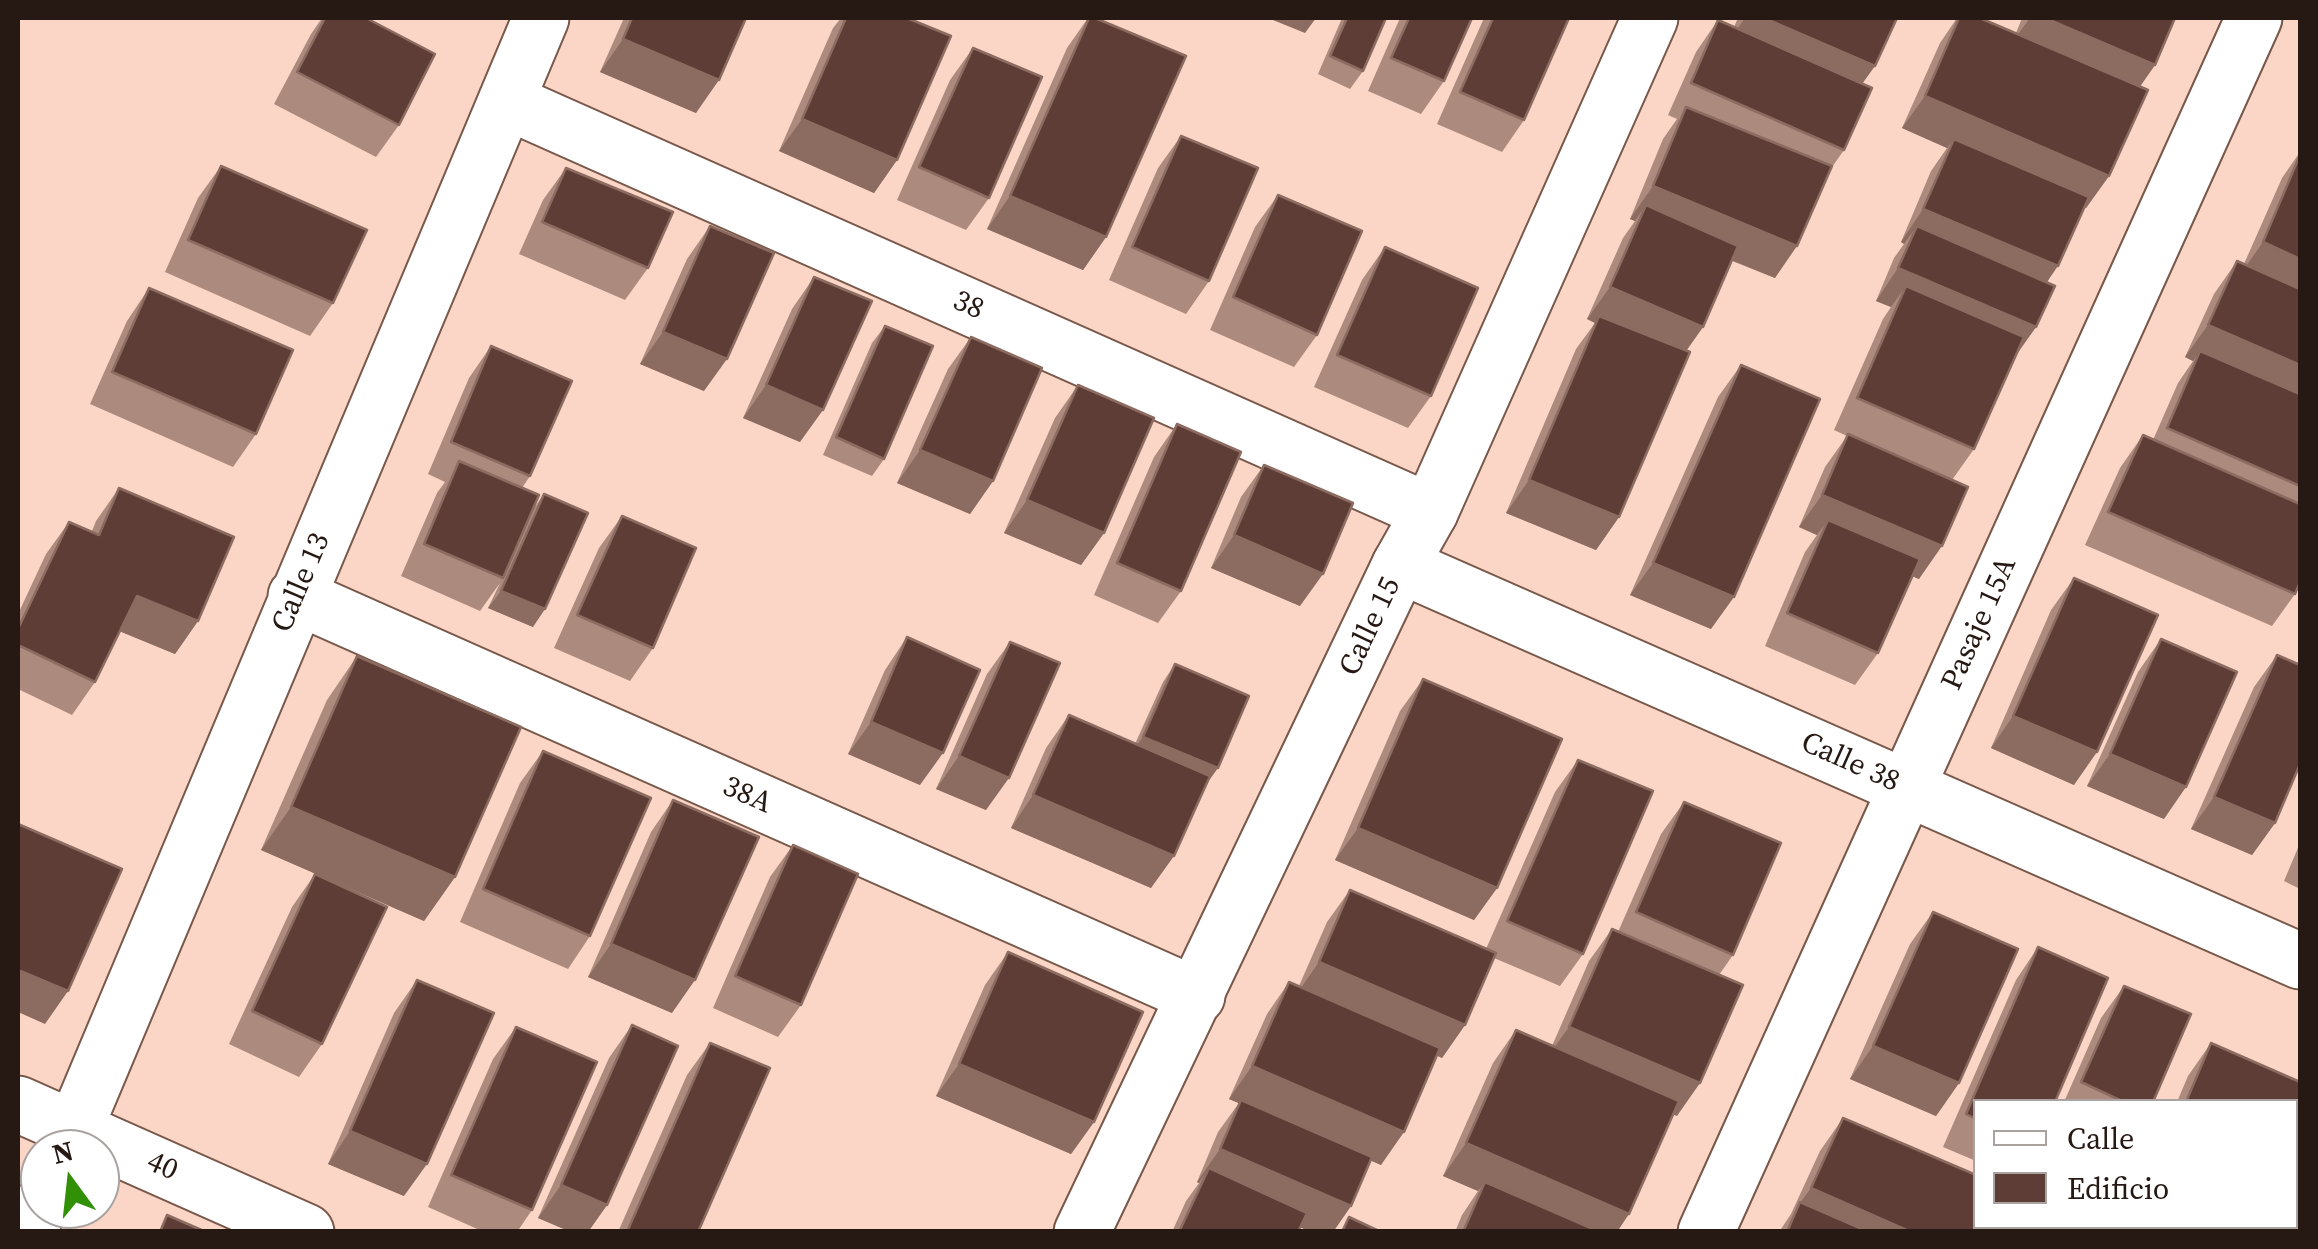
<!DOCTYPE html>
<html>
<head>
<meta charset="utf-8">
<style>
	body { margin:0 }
	#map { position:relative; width:2318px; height:1249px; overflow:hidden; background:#fbd6c6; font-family:"Source Serif 4",serif }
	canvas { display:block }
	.frame { position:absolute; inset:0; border:20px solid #261913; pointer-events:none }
	.legend { position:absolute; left:1973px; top:1099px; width:325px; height:130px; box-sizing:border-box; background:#fff; border:2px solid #a8a3a1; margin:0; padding:12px 18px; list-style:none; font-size:30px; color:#261913 }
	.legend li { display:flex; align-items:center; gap:20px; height:50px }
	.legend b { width:50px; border:2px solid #a8a3a1 }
	.north { position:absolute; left:20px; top:1129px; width:100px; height:100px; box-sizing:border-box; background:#fff; border:2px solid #a8a3a1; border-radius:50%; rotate:345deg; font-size:28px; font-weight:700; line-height:40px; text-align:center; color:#261913 }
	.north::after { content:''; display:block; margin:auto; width:35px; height:45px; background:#319006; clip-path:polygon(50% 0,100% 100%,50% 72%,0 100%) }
</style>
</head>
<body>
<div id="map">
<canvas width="2318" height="1249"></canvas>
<div class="frame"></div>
<ul class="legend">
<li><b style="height:12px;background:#fff"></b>Calle</li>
<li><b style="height:28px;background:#5d3d36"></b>Edificio</li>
</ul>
<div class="north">N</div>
</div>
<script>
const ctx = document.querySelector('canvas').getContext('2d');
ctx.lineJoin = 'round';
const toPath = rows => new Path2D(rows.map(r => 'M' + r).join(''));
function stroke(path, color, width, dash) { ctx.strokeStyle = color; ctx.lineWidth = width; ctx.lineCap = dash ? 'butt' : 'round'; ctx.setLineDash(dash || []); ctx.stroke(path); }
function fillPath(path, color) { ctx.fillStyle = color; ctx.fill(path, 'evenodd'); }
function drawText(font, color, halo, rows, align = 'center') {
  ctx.font = font + ' "Source Serif 4",serif'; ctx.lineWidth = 10; ctx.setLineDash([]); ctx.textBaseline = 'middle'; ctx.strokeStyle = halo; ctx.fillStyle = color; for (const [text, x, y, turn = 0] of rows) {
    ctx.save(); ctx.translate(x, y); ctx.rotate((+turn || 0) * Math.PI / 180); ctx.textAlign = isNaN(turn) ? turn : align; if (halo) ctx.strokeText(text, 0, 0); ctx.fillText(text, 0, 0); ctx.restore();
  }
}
const minor = toPath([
	[506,101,1430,512],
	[1400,565,2300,961],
	[296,596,1197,996],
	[18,1104,306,1232],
	[66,1149,541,18],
	[28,1232,40,1206],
	[1706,1232,2254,18]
]);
const tertiary = toPath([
	[1082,1232,1400,565,1430,512,1650,18]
]);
const wall = toPath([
	[322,18,366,18,399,125,376,157,274,104,311,34],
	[624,18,746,18,696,113,600,72],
	[841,18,846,18,897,160,874,193,779,151,833,28],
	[1088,18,1106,237,1083,270,987,229,1067,48],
	[1342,18,1386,18,1363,71,1350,89,1318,74],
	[1400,18,1472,18,1444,81,1421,114,1368,91],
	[1484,18,1569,18,1524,120,1502,152,1437,124],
	[1738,18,1897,18,1862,83,1844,150,1830,170,1775,278,1732,261,1703,327,1687,350,1619,517,1596,550,1506,513,1576,349,1595,323,1587,319,1623,238,1635,221,1630,219,1663,139,1677,119,1668,115,1696,52,1718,20,1734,27],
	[1957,18,1980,18,2016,33,2022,18,2175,18,2155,65,2140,86,2109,176,2086,208,2084,207,2047,283,2036,327,2015,357,1974,449,1952,480,1919,579,1912,576,1878,653,1855,685,1765,646,1805,552,1817,535,1799,527,1825,467,1847,436,1834,430,1883,319,1891,307,1876,301,1894,258,1904,244,1901,242,1931,171,1947,148,1902,128,1940,43],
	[973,48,989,198,966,230,897,200,950,80],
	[1181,136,1209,281,1186,314,1109,280,1158,168],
	[2300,152,2300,582,2295,594,2272,626,2085,545,2120,468,2143,435,2153,440,2178,383,2193,361,2185,357,2214,294,2237,261,2244,264,2282,178],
	[221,166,333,303,310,336,165,272,198,198],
	[566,168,648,268,625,300,519,254,543,200],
	[1278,195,1317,335,1294,367,1210,330,1255,227],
	[710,226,704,391,640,364,687,259],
	[1385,247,1431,396,1408,428,1314,387,1362,280],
	[814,277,800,442,743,418,792,309],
	[149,288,256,434,233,467,90,404,127,321],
	[885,326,884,459,872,476,823,455,872,343],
	[971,337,993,481,970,514,897,483,948,369],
	[491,346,530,476,522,488,532,511,544,494,533,627,488,608,500,583,480,611,401,576,437,493,445,482,428,474,469,378],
	[1741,365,1711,629,1630,595,1718,397],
	[1078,385,1104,533,1081,565,1004,533,1055,418],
	[1177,424,1181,591,1158,623,1094,595,1154,457],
	[1264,465,1300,606,1211,568,1241,497],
	[119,488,198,621,175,654,120,631,95,682,72,715,18,689,18,614,46,554,69,522,92,531,96,521],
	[622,516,653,648,630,681,554,648,599,548],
	[2074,578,2074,785,1991,748,2051,610],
	[907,637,920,785,848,754,885,670],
	[2161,639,2164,819,2087,786,2138,672],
	[1010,642,986,810,936,789,987,674],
	[2277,655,2275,823,2252,855,2191,829,2254,687],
	[357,656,455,877,424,921,261,850,327,700],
	[1175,664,1205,786,1151,888,1011,828,1046,748,1069,715,1135,744,1163,682],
	[1423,679,1497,888,1474,920,1335,860,1400,711],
	[543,751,590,936,568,969,460,922,520,783],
	[1578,760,1583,954,1560,986,1494,958,1465,1025,1442,1058,1437,1055,1381,1165,1370,1160,1351,1206,1333,1232,1311,1232,1300,1227,1298,1232,1172,1232,1186,1201,1199,1183,1197,1182,1218,1132,1239,1103,1229,1099,1267,1014,1289,982,1299,986,1327,922,1350,890,1486,949,1555,792],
	[673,800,672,1013,588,977,651,832],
	[1684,802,1733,955,1719,975,1677,1116,1673,1114,1617,1232,1455,1232,1462,1215,1478,1191,1443,1176,1493,1063,1516,1030,1552,1046,1589,961,1612,929,1618,932,1661,834],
	[2300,843,2300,889,2284,881],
	[793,845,801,1005,778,1037,713,1008,770,877],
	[315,874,322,1044,299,1077,229,1044,292,907],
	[1933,912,1959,1083,1936,1116,1850,1079,1910,944],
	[2038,947,1976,1102,1976,1161,1943,1147,2016,980],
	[1008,952,1094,1122,1071,1154,936,1096,985,985],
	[417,980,404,1196,328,1164,394,1013],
	[2124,986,2153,1102,2064,1102,2101,1018],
	[632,1025,607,1205,588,1232,571,1232,538,1218,609,1058],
	[516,1027,532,1210,517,1232,484,1232,428,1207,493,1059],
	[710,1043,698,1232,618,1232,687,1075],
	[2211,1043,2296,1102,2177,1102,2188,1076],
	[1843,1118,1997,1232,1779,1232,1791,1214,1820,1151],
	[2083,1226,2187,1226,2198,1232,2081,1232],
	[2213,1226,2254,1226,2251,1232,2224,1232]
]);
const shadedWall = toPath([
	[1268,18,1316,18,1305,33],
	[1745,18,1764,18,1875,66,1852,98,1727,44],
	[2030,18,2045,18,2155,65,2132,98,2010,45],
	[623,39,719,80,696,113,600,72],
	[1925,96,2109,176,2086,208,1949,149,1954,139,1947,148,1902,128],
	[802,119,897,160,874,193,779,151],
	[1653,186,1797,246,1775,278,1639,222,1646,205,1635,221,1630,219],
	[1010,196,1106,237,1083,270,987,229],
	[1923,209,2058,266,2035,299,1917,226,1904,244,1901,242],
	[2263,242,2300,259,2300,301,2240,275],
	[1898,268,2036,327,2013,359,1906,286,1891,307,1876,301],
	[1610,287,1703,327,1680,359,1599,316,1595,323,1587,319],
	[2208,325,2300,365,2300,407,2200,351,2193,361,2185,357],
	[663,332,727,359,704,391,640,364],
	[766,385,823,410,800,442,743,418],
	[920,450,993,481,970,514,897,483],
	[1529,480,1619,517,1596,550,1506,513],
	[1822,495,1942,546,1919,579,1820,536,1828,520,1817,535,1799,527],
	[1027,500,1104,533,1081,565,1004,533],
	[1234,535,1323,574,1300,606,1211,568],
	[1653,563,1734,597,1711,629,1630,595],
	[501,591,545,609,533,627,488,608],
	[137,596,198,621,175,654,114,629],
	[2013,716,2097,752,2074,785,1991,748],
	[871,722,943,753,920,785,848,754],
	[1143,737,1218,768,1205,786,1130,754],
	[2110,754,2186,787,2164,819,2087,786],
	[959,756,1009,778,986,810,936,789],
	[1033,795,1174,856,1151,888,1011,828],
	[2214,797,2275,823,2252,855,2191,829],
	[291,807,455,877,424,921,261,850],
	[1358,828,1497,888,1474,920,1335,860],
	[611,944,695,980,672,1013,588,977],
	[1319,962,1465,1025,1442,1058,1296,995],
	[18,970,68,991,45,1024,18,1012],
	[1569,1027,1700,1083,1677,1116,1546,1059],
	[1873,1046,1959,1083,1936,1116,1850,1079],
	[959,1064,1094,1122,1071,1154,936,1096],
	[1252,1066,1404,1132,1381,1165,1229,1099],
	[350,1131,427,1164,404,1196,328,1164],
	[1466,1143,1629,1214,1617,1232,1572,1232,1485,1182,1478,1191,1443,1176],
	[1220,1149,1351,1206,1333,1232,1311,1232,1201,1184,1209,1168,1199,1183,1197,1182],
	[561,1185,607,1205,588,1232,571,1232,538,1218],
	[1811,1188,1911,1232,1813,1232,1797,1207]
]);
const building = toPath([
	[325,18,366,18,435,54,399,125,297,72,325,18],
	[632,18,746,18,719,80,623,39,632,18],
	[846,18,907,18,951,36,897,160,802,119,846,18],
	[1089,18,1095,18,1186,56,1106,237,1010,196,1089,18],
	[1347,18,1386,18,1363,71,1330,56,1347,18],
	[1409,18,1472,18,1444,81,1391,58,1409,18],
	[1493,18,1569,18,1524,120,1460,92,1493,18],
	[1764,18,1897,18,1875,66,1764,18],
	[1959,18,1980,18,2148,90,2109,176,1925,96,1959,18],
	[2045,18,2175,18,2155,65,2045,18],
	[1718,20,1872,88,1844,150,1691,83,1718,20],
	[973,48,1042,77,989,198,919,167,973,48],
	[1686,107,1832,166,1797,246,1653,186,1686,107],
	[1181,136,1258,168,1209,281,1132,247,1181,136],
	[1954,139,2089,197,2058,266,1923,209,1954,139],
	[2300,155,2300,259,2263,242,2300,155],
	[221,166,367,230,333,303,188,240,221,166],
	[566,168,673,212,648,268,542,222,566,168],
	[1278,195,1362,231,1317,335,1233,297,1278,195],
	[1646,205,1738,246,1703,327,1610,287,1646,205],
	[710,226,774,253,727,359,663,332,710,226],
	[1917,226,2055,286,2036,327,1898,268,1917,226],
	[1385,247,1478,288,1431,396,1337,355,1385,247],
	[2237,261,2300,289,2300,365,2208,325,2237,261],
	[814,277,872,301,823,410,766,385,814,277],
	[1906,286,2024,337,1974,449,1857,398,1906,286],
	[149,288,293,350,256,434,112,372,149,288],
	[1599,316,1690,352,1619,517,1529,480,1599,316],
	[885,326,933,346,884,459,836,437,885,326],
	[971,337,1042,368,993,481,920,450,971,337],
	[491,346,572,381,530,476,451,442,491,346],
	[2200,351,2300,394,2300,486,2167,428,2200,351],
	[1741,365,1820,399,1734,597,1653,563,1741,365],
	[1078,385,1154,418,1104,533,1027,500,1078,385],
	[1177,424,1241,452,1181,591,1117,563,1177,424],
	[1848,434,1968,487,1942,546,1822,495,1848,434],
	[2143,435,2300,504,2300,582,2295,594,2108,512,2143,435],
	[459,461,539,495,503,578,424,544,459,461],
	[1264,465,1353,503,1323,574,1234,535,1264,465],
	[119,488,234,537,198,621,137,596,95,682,18,645,18,629,69,522,99,535,119,488],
	[544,494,588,513,545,609,501,591,544,494],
	[622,516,696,548,653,648,577,615,622,516],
	[1828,520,1920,559,1878,653,1787,613,1828,520],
	[2074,578,2158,615,2097,752,2013,716,2074,578],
	[907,637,980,670,943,753,871,722,907,637],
	[2161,639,2237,672,2186,787,2110,754,2161,639],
	[1010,642,1060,663,1009,778,959,756,1010,642],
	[2277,655,2300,665,2300,764,2275,823,2214,797,2277,655],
	[357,656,521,727,455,877,291,807,357,656],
	[1175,664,1249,696,1218,768,1143,737,1175,664],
	[1423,679,1562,739,1497,888,1358,828,1423,679],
	[1069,715,1210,776,1174,856,1033,795,1069,715],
	[543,751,651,798,590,936,483,889,543,751],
	[1578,760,1653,791,1583,954,1507,921,1578,760],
	[673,800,759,837,695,980,611,944,673,800],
	[1684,802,1781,843,1733,955,1636,912,1684,802],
	[18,824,122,869,68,991,18,970,18,824],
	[793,845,858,874,801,1005,735,976,793,845],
	[315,874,387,907,322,1044,252,1011,315,874],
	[1350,890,1496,953,1465,1025,1319,962,1350,890],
	[1933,912,2018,949,1959,1083,1873,1046,1933,912],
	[1612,929,1743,985,1700,1083,1569,1027,1612,929],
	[2038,947,2108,978,2055,1102,1976,1102,1976,1119,1966,1114,2038,947],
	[1008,952,1143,1012,1094,1122,959,1064,1008,952],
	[417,980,494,1013,427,1164,350,1131,417,980],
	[1289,982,1440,1048,1404,1132,1252,1066,1289,982],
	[2124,986,2191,1014,2153,1102,2124,1102,2081,1082,2124,986],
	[632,1025,678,1046,607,1205,561,1185,632,1025],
	[516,1027,597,1062,532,1210,451,1175,516,1027],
	[1516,1030,1679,1101,1629,1214,1466,1143,1516,1030],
	[710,1043,770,1068,698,1232,627,1232,710,1043],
	[2211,1043,2300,1082,2300,1133,2296,1144,2296,1102,2186,1102,2211,1043],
	[1241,1100,1372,1157,1351,1206,1220,1149,1241,1100],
	[1843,1118,1976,1175,1976,1226,1999,1226,1997,1232,1911,1232,1811,1188,1843,1118],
	[1209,1168,1307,1213,1298,1232,1179,1232,1209,1168],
	[1485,1182,1600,1232,1463,1232,1485,1182],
	[1800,1202,1869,1232,1787,1232,1800,1202],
	[167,1215,206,1232,160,1232,167,1215],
	[1349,1217,1381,1232,1342,1232,1349,1217],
	[2092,1226,2187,1226,2198,1232,2089,1232,2092,1226]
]);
const streetNames = [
	["38",968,306,24],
	["Calle 13",302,583,-67],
	["Pasaje 15A",1980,624,-66],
	["Calle 15",1371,627,-65],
	["Calle 38",1850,763,24],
	["38A",747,796,24],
	["40",162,1167,24]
];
stroke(minor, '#78584a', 59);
stroke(tertiary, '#78584a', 59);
stroke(minor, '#fff', 55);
stroke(tertiary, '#fff', 55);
fillPath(wall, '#ac8a7e');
fillPath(shadedWall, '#8c6b61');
fillPath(building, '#5d3d36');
stroke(building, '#8c6b61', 2.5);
drawText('30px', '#261913', '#fff', streetNames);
</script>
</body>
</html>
